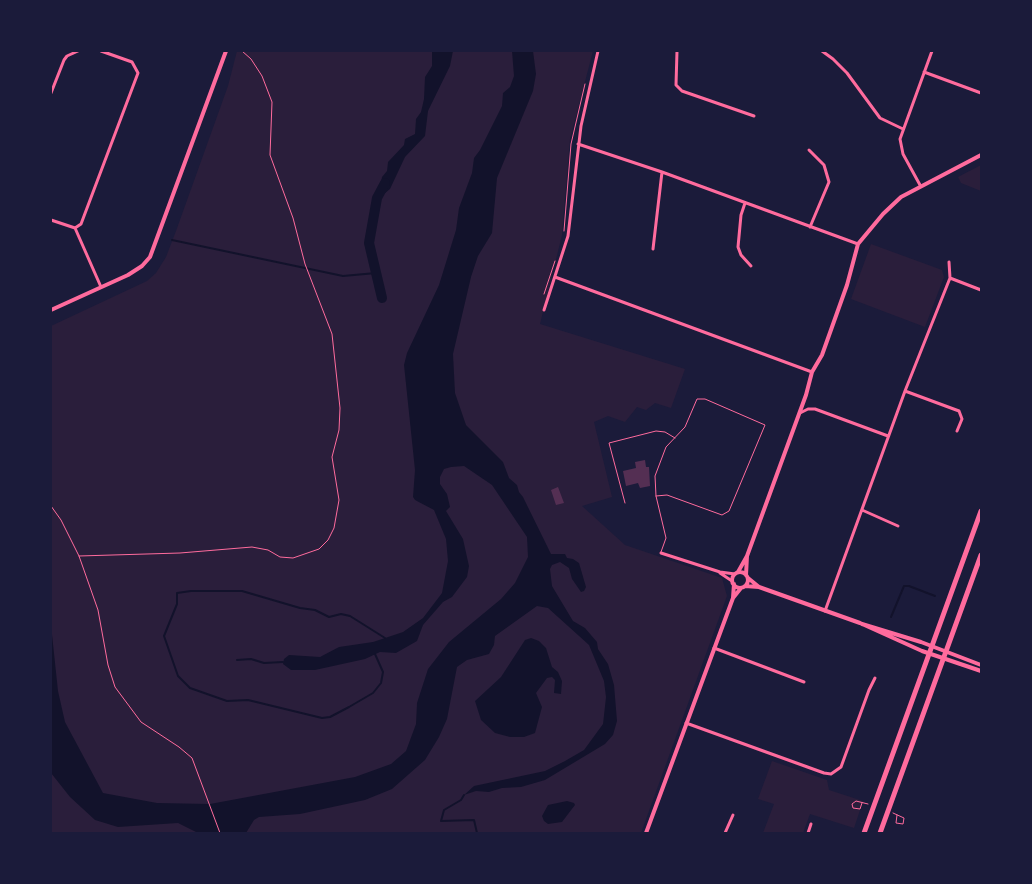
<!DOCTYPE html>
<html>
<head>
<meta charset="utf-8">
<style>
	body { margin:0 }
	#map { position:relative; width:1032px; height:884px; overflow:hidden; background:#1b1b3a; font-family:"Public Sans",sans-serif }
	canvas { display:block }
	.frame { position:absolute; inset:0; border:52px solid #1b1b3a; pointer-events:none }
</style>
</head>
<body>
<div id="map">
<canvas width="1032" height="884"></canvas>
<div class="frame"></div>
</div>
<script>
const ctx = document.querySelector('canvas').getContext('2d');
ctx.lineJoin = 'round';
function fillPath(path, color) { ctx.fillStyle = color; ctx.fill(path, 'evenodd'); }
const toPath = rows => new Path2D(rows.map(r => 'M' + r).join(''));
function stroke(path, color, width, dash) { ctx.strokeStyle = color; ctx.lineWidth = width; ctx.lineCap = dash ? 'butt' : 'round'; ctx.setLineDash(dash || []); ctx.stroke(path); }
const green = toPath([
	[237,51,593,51,570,139,562,235,540,324,685,369,671,408,655,403,646,410,637,407,625,422,608,416,594,422,612,497,582,506,625,545,722,578,727,596,641,833,51,833,51,326,147,281,156,273,166,257,176,231,228,86],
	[981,165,981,191,961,183,958,177],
	[871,244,942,270,944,277,925,327,851,299],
	[772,761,827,780,829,790,863,801,854,828,810,814,803,833,763,833,774,804,758,799]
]);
const water = toPath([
	[432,51,453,51,450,66,428,111,425,136,405,157,390,189,384,194,379,193,382,177,387,171,388,162,404,145,405,139,415,134,416,119,421,112,424,99,425,77,432,66],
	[512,51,533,51,536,74,533,91,497,178,492,233,478,256,471,277,453,354,455,393,466,425,503,462,509,478,517,485,519,492,523,497,551,554,565,554,567,558,573,559,579,563,586,587,584,591,581,592,572,579,569,568,560,562,552,565,550,569,552,586,573,621,585,628,597,642,598,649,608,664,614,685,617,721,613,735,605,744,545,780,521,787,502,788,489,792,476,791,464,795,474,786,545,771,565,761,584,750,603,724,606,697,604,681,589,645,548,608,537,606,495,636,494,645,489,654,467,660,457,667,447,719,439,737,425,760,392,789,365,800,300,814,259,817,254,820,246,833,198,833,178,823,118,827,95,820,70,797,51,773,51,625,58,691,65,722,103,793,157,803,210,804,355,777,391,764,406,751,416,724,417,703,428,669,449,642,501,599,515,583,528,557,527,537,492,485,464,466,451,467,444,469,440,477,440,484,447,494,450,507,446,511,463,539,469,566,467,577,452,597,443,602,423,625,417,641,396,653,380,652,365,659,315,670,291,670,283,664,284,659,289,655,320,657,339,647,373,642,403,632,423,618,442,593,448,561,446,539,434,510,415,500,413,497,415,470,404,365,407,353,439,285,456,230,459,208,472,173,474,158,480,150,502,106,503,93,510,87,514,76],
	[531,638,539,641,546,648,552,667,558,672,562,681,561,694,554,693,555,680,552,677,547,678,536,693,542,707,535,733,524,737,510,737,495,733,481,720,475,701,501,677,525,640],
	[567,801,574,803,575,805,562,822,548,824,544,821,542,816,548,805]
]);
const stream = toPath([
	[172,240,343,276,376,273],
	[891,617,904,586,909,586,935,596],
	[375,654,383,672,381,683,373,693,349,707,330,717,322,718,248,700,227,701,190,688,178,676,164,636,177,604,177,593,191,591,242,591,300,608,315,610,329,617,341,614,350,616,385,638],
	[237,660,251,659,264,663,283,662],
	[464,795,461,800,444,810,441,821,474,820,477,833]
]);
const river = toPath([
	[382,298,369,243,377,198,385,183]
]);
const building = toPath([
	[645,460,646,467,649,467,650,486,640,488,638,483,626,486,623,471,636,468,635,462],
	[558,487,564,503,556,505,551,490]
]);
const path = toPath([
	[564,231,571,144,585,84],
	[544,294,555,261],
	[51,506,61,520,79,556,98,610,108,665,115,687,141,722,179,747,192,758,220,833],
	[79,556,180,553,252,547,268,550,280,557,293,558,319,549,328,540,334,528,339,500,332,457,339,430,340,408,332,334,305,264,293,218,270,155,272,102,262,76,251,59,242,51],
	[862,803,860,809,853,808,852,804,856,801,868,804],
	[893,813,904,818,903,824,896,823,897,815]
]);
const service = toPath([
	[656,496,667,495,722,515,729,511,765,425,705,399,697,399,685,427,666,447,655,476,656,496,666,538,661,552],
	[625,503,609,443,656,431,665,432,675,438]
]);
const minor = toPath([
	[677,51,676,85,682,91,754,116],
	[822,51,833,59,847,73,880,118,903,129],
	[924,72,981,93],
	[51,93,64,60,67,56,78,51],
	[578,144,662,172,858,244],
	[809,150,824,165,829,182,810,227],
	[920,185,903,154,900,139,932,51],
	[745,203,741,215,738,247,741,255,751,266],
	[51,220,75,228,101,287],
	[75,228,81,224,138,73,132,62,101,51],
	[653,249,662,172],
	[555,277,812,372],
	[950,278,981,290],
	[544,310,568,236,581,126,598,51],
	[905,391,959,411,962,419,957,431],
	[800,413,808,409,815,409,888,436],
	[862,510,898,526],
	[661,553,720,572,735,574],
	[720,573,732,581],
	[825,611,905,391,950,278,949,262],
	[714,648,804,682],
	[686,723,824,773,831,774,841,767,869,690,875,678],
	[725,833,733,815],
	[808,833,811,824]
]);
const tertiary = toPath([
	[51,310,128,275,142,266,150,257,226,51],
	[738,572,747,556,806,395,812,372,822,355,847,285,858,244,883,214,901,197,981,155],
	'732 580a8 8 0 1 1 16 0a8 8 0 1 1-16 0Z',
	[746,575,747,556],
	[748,578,759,587],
	[745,586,759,587,860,623,922,651,981,671],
	[733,598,734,584],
	[862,624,921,642,981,665],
	[646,833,733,598,741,588]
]);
const trunk = toPath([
	[864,833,981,511],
	[880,833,981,555]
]);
fillPath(green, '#2a1e3b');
fillPath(water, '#12122b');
stroke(stream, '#12122b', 2);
stroke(river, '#12122b', 10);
fillPath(building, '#542f53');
stroke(path, '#ff6b9d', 1);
stroke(service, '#ff6b9d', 1);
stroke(minor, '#ff6b9d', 3);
stroke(tertiary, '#ff6b9d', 4);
stroke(trunk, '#ff6b9d', 5);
</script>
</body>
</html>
